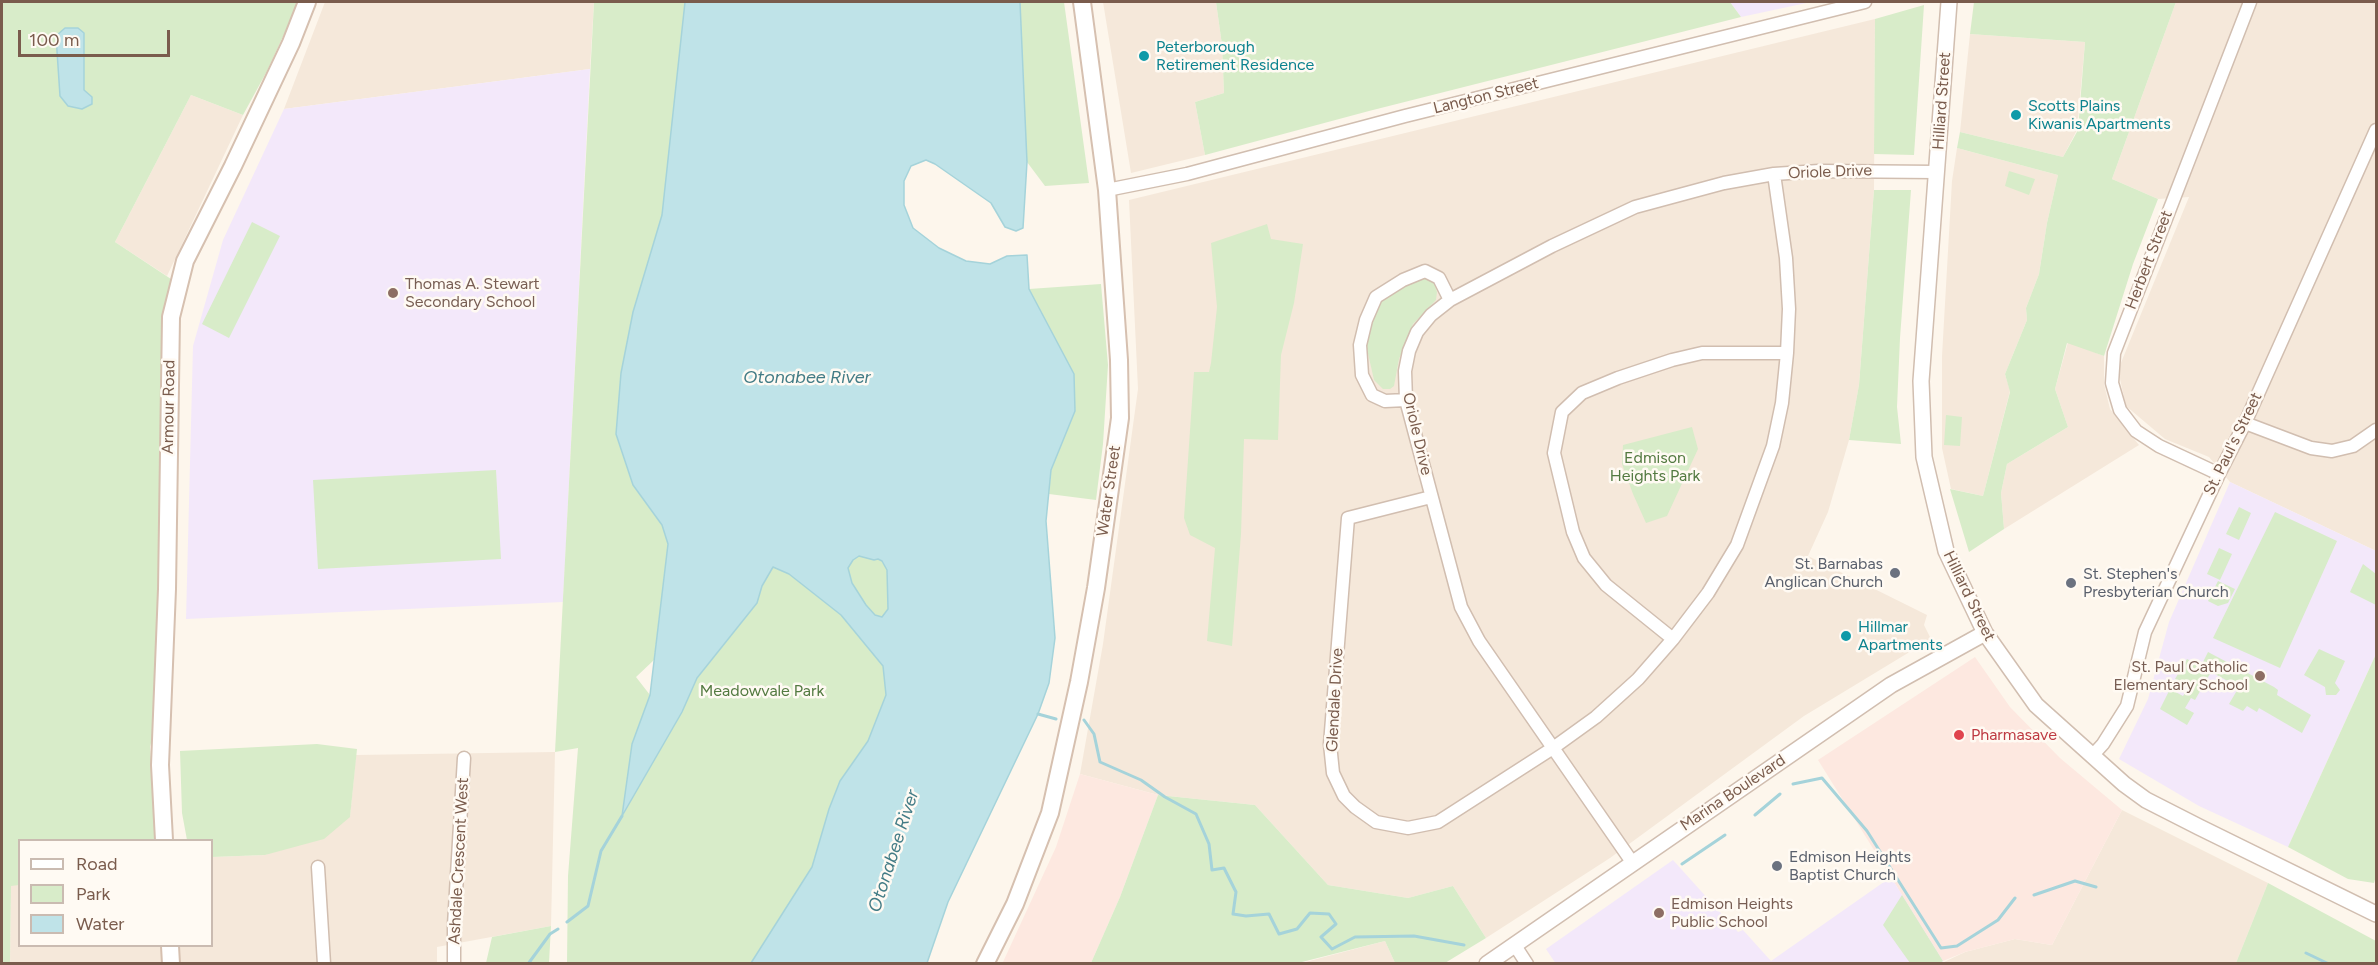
<!DOCTYPE html>
<html>
<head>
<meta charset="utf-8">
<style>
	body { margin:0 }
	#map { position:relative; width:2378px; height:965px; overflow:hidden; background:#fdf6ec; font-family:Figtree,sans-serif }
	canvas { display:block }
	.frame { position:absolute; inset:0; border:3px solid #7a5c4d; pointer-events:none }
	.legend { position:absolute; left:18px; top:839px; width:195px; height:108px; box-sizing:border-box; background:#fffaf3; border:2px solid #cabbb1; margin:0; padding:8px 10px; list-style:none; font-size:18px; color:#7a5c4d }
	.legend li { display:flex; align-items:center; gap:12px; height:30px }
	.legend b { width:30px; border:2px solid #cabbb1 }
	.scale { position:absolute; left:18px; top:30px; width:152px; height:27px; box-sizing:border-box; border:3px solid #7a5c4d; border-top:0; padding-left:8px; font-size:18px; line-height:21px; white-space:nowrap; color:#7a5c4d; -webkit-text-stroke:4px #fffaf3; paint-order:stroke }
</style>
</head>
<body>
<div id="map">
<canvas width="2378" height="965"></canvas>
<div class="frame"></div>
<ul class="legend">
<li><b style="height:8px;background:#fff"></b>Road</li>
<li><b style="height:16px;background:#d8ecc9"></b>Park</li>
<li><b style="height:16px;background:#bfe3e8"></b>Water</li>
</ul>
<div class="scale">100 m</div>
</div>
<script>
const ctx = document.querySelector('canvas').getContext('2d');
ctx.lineJoin = 'round';
function fillPath(path, color) { ctx.fillStyle = color; ctx.fill(path, 'evenodd'); }
const toPath = rows => new Path2D(rows.map(r => 'M' + r).join(''));
function stroke(path, color, width, dash) { ctx.strokeStyle = color; ctx.lineWidth = width; ctx.lineCap = dash ? 'butt' : 'round'; ctx.setLineDash(dash || []); ctx.stroke(path); }
function drawText(font, color, halo, rows, align = 'center') {
  ctx.font = font + ' Figtree,sans-serif'; ctx.lineWidth = 5; ctx.setLineDash([]); ctx.textBaseline = 'middle'; ctx.strokeStyle = halo; ctx.fillStyle = color; for (const [text, x, y, turn = 0] of rows) {
    ctx.save(); ctx.translate(x, y); ctx.rotate((+turn || 0) * Math.PI / 180); ctx.textAlign = isNaN(turn) ? turn : align; if (halo) ctx.strokeText(text, 0, 0); ctx.fillText(text, 0, 0); ctx.restore();
  }
}
const residential = toPath([
	[325,2,594,2,590,69,284,109],
	[1103,2,1216,2,1222,45,1224,93,1195,102,1205,155,1131,173],
	[2176,2,2376,2,2376,551,2230,482,2209,457,2165,439,2126,406,2118,370,2189,197,2158,199,2112,179],
	[1875,19,1874,190,1859,385,1849,440,1828,512,1808,556,1927,615,1924,625,1931,639,1804,716,1610,858,1486,938,1453,886,1408,898,1328,885,1255,805,1158,795,1080,774,1103,644,1138,389,1129,200],
	[1970,34,2085,42,2077,130,2063,157,1960,132],
	[191,95,243,115,167,276,115,242],
	[1957,148,2058,175,2047,223,2039,274,2026,308,2027,320,2005,374,2010,391,1983,496,1951,489,1942,448,1942,356,1952,181],
	[2068,342,2104,356,2104,384,2110,409,2139,445,2004,529,2001,493,2007,464,2068,427,2055,389],
	[555,752,551,926,437,947,437,963,10,964,11,885,19,885,20,946,212,946,212,857,265,855,350,816,356,755],
	[2122,810,2268,883,2236,963,1940,964,1965,952,2015,939,2052,945],
	[1385,941,1395,963,1298,964]
]);
const commercial = toPath([
	[1975,657,2010,707,2060,758,2122,810,2052,945,2015,939,1965,952,1943,961,1818,760],
	[1080,774,1158,795,1120,897,1091,963,1005,964,1003,962,1056,847]
]);
const education = toPath([
	[1730,2,1811,2,1741,17],
	[590,69,563,602,186,619,193,346,223,240,284,109],
	[2230,482,2376,551,2376,654,2288,847,2199,806,2119,759,2148,699,2169,622],
	[1673,860,1738,932,1743,930,1771,961,1891,877,1943,961,1940,964,1556,964,1546,949]
]);
const green = toPath([
	[2,2,299,2,267,71,243,115,191,95,115,242,174,281,157,720,150,747,157,840,20,840,19,885,11,886,10,963,2,964],
	[594,2,685,2,662,215,633,312,621,373,633,485,662,525,668,544,654,660,636,677,650,695,632,744,623,814,682,712,697,678,757,603,762,586,773,566,789,574,841,615,883,666,886,695,868,741,840,781,829,809,812,867,751,963,567,963,568,876,578,748,555,752],
	[1020,2,1064,2,1089,183,1045,186,1027,162],
	[1216,2,1730,2,1741,17,1369,111,1205,155,1195,102,1224,93,1222,45],
	[1974,2,2176,2,2112,179,2158,199,2133,264,2104,356,2067,343,2055,389,2068,427,2007,464,2001,493,2004,529,1969,552,1950,489,1983,496,2010,392,2005,374,2027,320,2026,308,2039,274,2047,223,2058,175,1957,148,1960,132,2063,157,2078,130,2085,42,1970,34],
	[1924,5,1914,155,1874,154,1875,19],
	[2009,171,2035,179,2029,195,2005,186],
	[1874,190,1911,190,1900,338,1897,407,1901,444,1849,440,1859,385],
	[252,222,280,236,229,338,202,324],
	[1267,224,1271,239,1303,244,1294,303,1281,355,1278,440,1244,439,1241,534,1232,646,1207,641,1215,548,1190,535,1184,518,1194,372,1209,372,1211,363,1217,307,1211,243],
	[1428,278,1434,283,1437,292,1436,300,1413,324,1399,359,1394,386,1390,389,1383,389,1374,380,1367,349,1367,332,1373,314,1382,301,1397,289,1419,279],
	[1101,284,1108,365,1103,444,1096,500,1049,494,1051,470,1075,411,1029,289],
	[1946,415,1962,417,1960,446,1944,445],
	[1692,427,1698,449,1667,516,1646,523,1633,494,1622,464,1623,445],
	[496,470,501,559,318,569,313,480],
	[2239,507,2251,513,2239,540,2226,534],
	[2275,512,2337,541,2280,668,2213,638],
	[2219,548,2232,554,2220,580,2207,574],
	[859,556,874,560,878,559,882,561,887,570,888,609,882,617,875,615,866,605,852,583,848,568,853,559],
	[2363,564,2376,574,2376,605,2350,592],
	[2218,581,2235,589,2228,603,2218,606,2208,601],
	[2319,649,2345,661,2335,683,2340,690,2336,695,2326,695,2325,687,2304,675],
	[2208,652,2274,687,2278,690,2277,695,2311,715,2302,733,2259,708,2257,712,2247,706,2243,711,2229,704,2239,687,2211,672,2195,700,2191,698,2185,708,2194,713,2187,725,2160,709,2170,689,2183,696,2189,687,2175,679,2187,659,2201,666],
	[2376,654,2376,876,2374,883,2348,879,2288,847],
	[317,744,357,749,350,817,324,839,265,855,212,857,212,840,187,840,182,813,180,751],
	[1158,795,1255,805,1328,885,1408,898,1453,886,1486,938,1445,963,1395,963,1385,941,1298,963,1091,963,1120,897],
	[2268,883,2376,941,2376,963,2236,963],
	[1902,895,1943,961,1940,963,1910,963,1883,925],
	[551,926,549,963,486,963,492,937]
]);
const water = toPath([
	[685,2,1020,2,1027,162,1023,228,1016,231,1005,227,991,203,935,164,926,160,911,166,904,181,904,205,913,228,939,248,966,261,990,264,1007,256,1027,255,1029,289,1074,374,1075,411,1051,470,1046,521,1055,638,1049,683,1038,714,948,902,927,963,751,963,812,867,829,809,840,781,868,741,886,695,883,666,841,615,789,574,773,567,762,586,757,603,697,678,682,712,622,816,632,744,650,695,668,544,662,525,633,485,616,434,621,373,633,312,662,215,685,2],
	[859,556,874,560,878,559,882,561,887,570,888,609,882,617,875,615,866,605,852,583,848,568,853,560,859,556],
	[65,28,78,28,84,33,84,90,92,97,92,104,82,109,68,106,60,96,56,36,65,28]
]);
const stream = toPath([
	[1038,714,1056,719],
	[1084,720,1094,734,1100,762,1141,780,1165,797,1196,814,1209,844,1212,870,1224,868,1236,892,1233,914,1246,916,1269,914,1279,934,1297,929,1310,913,1329,914,1336,924,1321,937,1332,949,1355,937,1414,936,1464,945],
	[1793,784,1822,778,1867,831,1941,948,1957,946,1998,920,2015,898],
	[1755,815,1780,794],
	[1682,864,1725,835],
	[2034,895,2075,881,2096,887],
	[567,922,588,906,601,851,622,816],
	[2306,953,2329,964],
	[528,964,550,934,558,929]
]);
const minor = toPath([
	[1107,190,1187,174,1405,116,1865,2],
	[1406,400,1385,401,1372,395,1362,375,1360,345,1366,320,1376,297,1403,280,1425,271,1439,278,1450,300],
	[2245,423,2311,448,2332,451,2353,446,2376,430],
	[2219,474,2159,446,2136,431,2120,410,2112,383,2114,353,2250,2],
	[1431,497,1348,518,1330,744,1333,773,1344,796,1355,807,1376,822,1408,828,1438,822,1553,748,1596,717,1638,679,1673,639,1708,593,1737,545,1773,446,1782,403,1787,353,1789,309,1786,258,1774,174],
	[1673,639,1606,585,1584,558,1573,532,1554,453,1562,412,1582,393,1618,378,1672,360,1702,353,1787,353],
	[2092,756,2103,744,2127,706,2145,632,2219,474,2245,423,2376,130],
	[1632,862,1479,641,1461,607,1406,400,1405,371,1409,351,1417,332,1431,315,1450,300,1552,246,1635,207,1724,183,1774,174,1819,171,1937,172],
	[318,867,324,964],
	[1514,944,1527,964],
	[454,964,454,925,464,758]
]);
const tertiary = toPath([
	[1949,2,1921,381,1924,457,1946,551,1985,633,2036,705,2124,784,2146,800,2199,827,2376,914],
	[1487,964,1891,685,1985,633]
]);
const secondary = toPath([
	[164,840,160,765,167,589,171,317,185,261,233,166,291,43,307,2],
	[170,946,171,964],
	[985,964,1015,904,1050,813,1079,682,1096,588,1120,418,1119,360,1107,190,1082,2]
]);
const markers = [
	[1144,56,6,"#0f9aa8"],
	[2016,115,6,"#0f9aa8"],
	[393,293,6,"#8d6e63"],
	[1895,573,6,"#6b7280"],
	[2071,583,6,"#6b7280"],
	[1846,636,6,"#0f9aa8"],
	[2260,676,6,"#8d6e63"],
	[1959,735,6,"#e0444e"],
	[1777,866,6,"#6b7280"],
	[1659,913,6,"#8d6e63"]
];
const cultureNames = [
	["Peterborough",1156,47],
	["Retirement Residence",1156,65],
	["Scotts Plains",2028,106],
	["Kiwanis Apartments",2028,124],
	["Hillmar",1858,627],
	["Apartments",1858,645]
];
const streetNames = [
	["Langton Street",1486,96,-14],
	["Hilliard Street",1942,101,-86],
	["Oriole Drive",1830,172,-2],
	["Herbert Street",2149,260,-69],
	["Armour Road",169,407,-89],
	["Oriole Drive",1417,434,77],
	["St. Paul's Street",2233,444,-64],
	["Water Street",1109,491,-82],
	["Hilliard Street",1969,596,64],
	["Glendale Drive",1335,700,-87],
	["Marina Boulevard",1733,793,-34],
	["Ashdale Crescent West",459,861,-87]
];
const educationNames = [
	["Thomas A. Stewart",405,284],
	["Secondary School",405,302],
	["St. Paul Catholic",2248,667,"right"],
	["Elementary School",2248,685,"right"],
	["Edmison Heights",1671,904],
	["Public School",1671,922]
];
const parkNames = [
	["Edmison",1655,458],
	["Heights Park",1655,476],
	["Meadowvale Park",762,691]
];
const worshipNames = [
	["St. Barnabas",1883,564,"right"],
	["Anglican Church",1883,582,"right"],
	["St. Stephen's",2083,574],
	["Presbyterian Church",2083,592],
	["Edmison Heights",1789,857],
	["Baptist Church",1789,875]
];
const healthNames = [
	["Pharmasave",1971,735]
];
const waterNames = [
	["Otonabee River",807,378],
	["Otonabee River",894,851,-72]
];
fillPath(residential, '#f5e8da');
fillPath(commercial, '#fde8e0');
fillPath(education, '#f3e8fa');
fillPath(green, '#d8ecc9');
fillPath(water, '#bfe3e8');
stroke(water, '#a5d3da', 1.5);
stroke(stream, '#a5d3da', 3);
stroke(minor, '#d1beb0', 15);
stroke(tertiary, '#d1beb0', 18);
stroke(secondary, '#d6c0b0', 20);
stroke(minor, '#fff', 12);
stroke(tertiary, '#fff', 15);
stroke(secondary, '#fff', 16);
for (const [x, y, r, color] of markers) { const dot = new Path2D(); dot.arc(x, y, r, 0, 2 * Math.PI); ctx.fillStyle = color; ctx.fill(dot); stroke(dot, '#fffaf3', 2); }
drawText('16px', '#0d838f', '#fffaf3', cultureNames, 'left');
drawText('16px', '#7a5c4d', '#fffaf3', streetNames);
drawText('16px', '#785e54', '#fffaf3', educationNames, 'left');
drawText('16px', '#537a41', '#fffaf3', parkNames);
drawText('16px', '#5b616d', '#fffaf3', worshipNames, 'left');
drawText('16px', '#be3a42', '#fffaf3', healthNames, 'left');
drawText('italic 18px', '#437c86', '#fffaf3', waterNames);
</script>
</body>
</html>
